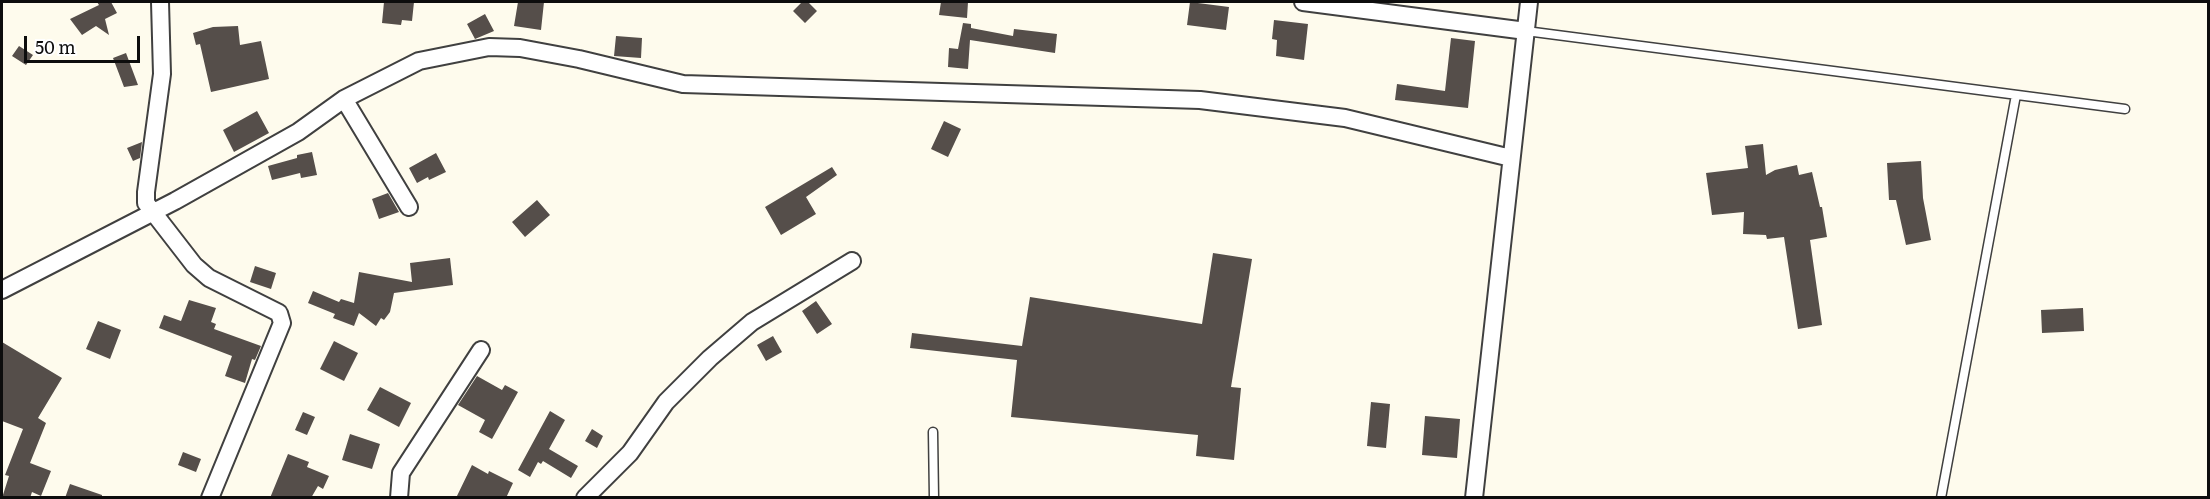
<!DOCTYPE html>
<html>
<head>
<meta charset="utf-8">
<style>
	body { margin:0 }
	#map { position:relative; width:2210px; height:499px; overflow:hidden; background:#fefbed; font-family:Literata,serif }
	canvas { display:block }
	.frame { position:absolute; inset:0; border:3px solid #0d0d0d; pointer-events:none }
	.scale { position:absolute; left:24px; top:36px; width:116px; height:27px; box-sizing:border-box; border:3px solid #0d0d0d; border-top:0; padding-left:8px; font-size:18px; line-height:21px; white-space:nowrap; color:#0d0d0d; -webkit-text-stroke:4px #fff; paint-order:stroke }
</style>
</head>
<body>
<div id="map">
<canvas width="2210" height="499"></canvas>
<div class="frame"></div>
<div class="scale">50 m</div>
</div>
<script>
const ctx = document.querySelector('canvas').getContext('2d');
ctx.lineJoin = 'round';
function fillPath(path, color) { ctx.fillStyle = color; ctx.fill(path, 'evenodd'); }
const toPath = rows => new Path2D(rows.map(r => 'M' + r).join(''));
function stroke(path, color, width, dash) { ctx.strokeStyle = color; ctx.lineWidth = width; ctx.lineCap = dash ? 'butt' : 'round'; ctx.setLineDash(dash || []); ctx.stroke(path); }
const building = toPath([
	[97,2,111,2,117,13,105,19,109,35,96,26,82,35,70,19,99,5],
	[384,2,414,2,412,21,402,20,401,25,382,23],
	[518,2,544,2,541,30,514,26],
	[802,2,808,2,817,11,805,23,793,11],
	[941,2,968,2,967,18,939,15],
	[1190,2,1229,7,1226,30,1187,25],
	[485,14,494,31,475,39,467,24],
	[1274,20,1308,24,1304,60,1276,56,1277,40,1272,39],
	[963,23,971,24,971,28,1013,36,1014,29,1057,34,1055,53,970,40,968,69,948,67,949,48,958,49],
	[238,26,240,45,261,41,269,79,211,92,200,44,196,45,193,33,213,27],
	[616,36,642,38,641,58,614,56],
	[1451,38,1475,41,1468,108,1395,100,1397,84,1445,91],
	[19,46,33,55,26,65,12,56],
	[126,53,138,85,124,87,113,58],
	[257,111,269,133,234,152,223,130],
	[944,121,961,129,948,157,931,149],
	[142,142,140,158,133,161,127,148],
	[1763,144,1766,175,1775,170,1797,165,1799,175,1812,172,1820,207,1822,207,1827,237,1810,240,1822,325,1798,329,1784,237,1767,239,1766,235,1743,234,1744,212,1712,215,1706,173,1748,168,1745,146],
	[312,152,317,175,301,178,300,173,272,180,268,166,297,158,297,155],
	[436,153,446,172,429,180,428,177,417,183,409,168],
	[1921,161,1923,198,1931,240,1906,245,1896,200,1889,200,1887,163],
	[832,167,837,175,806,197,816,214,781,235,765,207],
	[388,193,399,212,379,219,372,199],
	[537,200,550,215,525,237,512,222],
	[1213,253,1252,259,1231,387,1241,388,1234,460,1196,456,1198,435,1011,417,1017,360,910,348,912,333,1022,346,1030,297,1202,324],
	[450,258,453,285,394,293,390,312,384,320,381,318,376,326,359,313,354,326,333,318,335,314,308,303,313,291,339,302,341,299,354,303,359,272,412,282,410,263],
	[255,266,276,273,271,289,250,282],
	[189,300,216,308,211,322,216,324,214,329,261,346,255,360,252,359,245,383,225,376,232,356,159,328,164,315,181,321],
	[816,301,832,324,817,334,802,311],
	[2083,308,2084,331,2042,333,2041,310],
	[98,321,121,330,110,359,86,349],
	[773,336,782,352,766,361,757,345],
	[334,341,358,353,344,381,320,369],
	[2,342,62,378,38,418,46,423,30,463,51,471,41,496,32,492,30,498,2,498,9,476,5,475,23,429,2,421],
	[477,376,502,390,505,385,518,392,492,439,479,432,485,420,458,405],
	[380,387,411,403,399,427,367,410],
	[1371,402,1390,404,1386,448,1367,446],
	[550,411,565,420,549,449,578,466,571,478,543,461,541,464,538,462,530,477,518,470],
	[303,412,315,417,307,435,295,430],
	[1425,416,1460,419,1457,458,1422,455],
	[592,429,603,436,597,448,585,441],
	[350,434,380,444,372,469,342,460],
	[183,452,201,459,196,472,178,465],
	[288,454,309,462,307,467,329,476,323,489,318,486,311,498,270,498],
	[472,465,488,474,489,471,513,483,506,498,456,498],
	[70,484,102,495,102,498,65,498]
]);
const service = toPath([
	[1526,31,2125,109],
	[933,432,934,498],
	[1941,498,2016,95]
]);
const minor = toPath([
	[160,2,162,74,146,192,146,203,194,265,209,278,279,313,282,323,210,498],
	[1303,2,1526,31],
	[344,99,409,207],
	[2,290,175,201,298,132,344,99,419,61,489,47,520,48,579,59,683,84,1200,100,1345,118,1511,158],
	[399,498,401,473,481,350],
	[585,498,630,453,666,402,710,358,752,322,852,261],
	[1474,498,1529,2]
]);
fillPath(building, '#554e4a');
stroke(service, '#404040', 11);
stroke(minor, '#404040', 20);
stroke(service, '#fff', 8);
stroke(minor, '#fff', 16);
</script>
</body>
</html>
